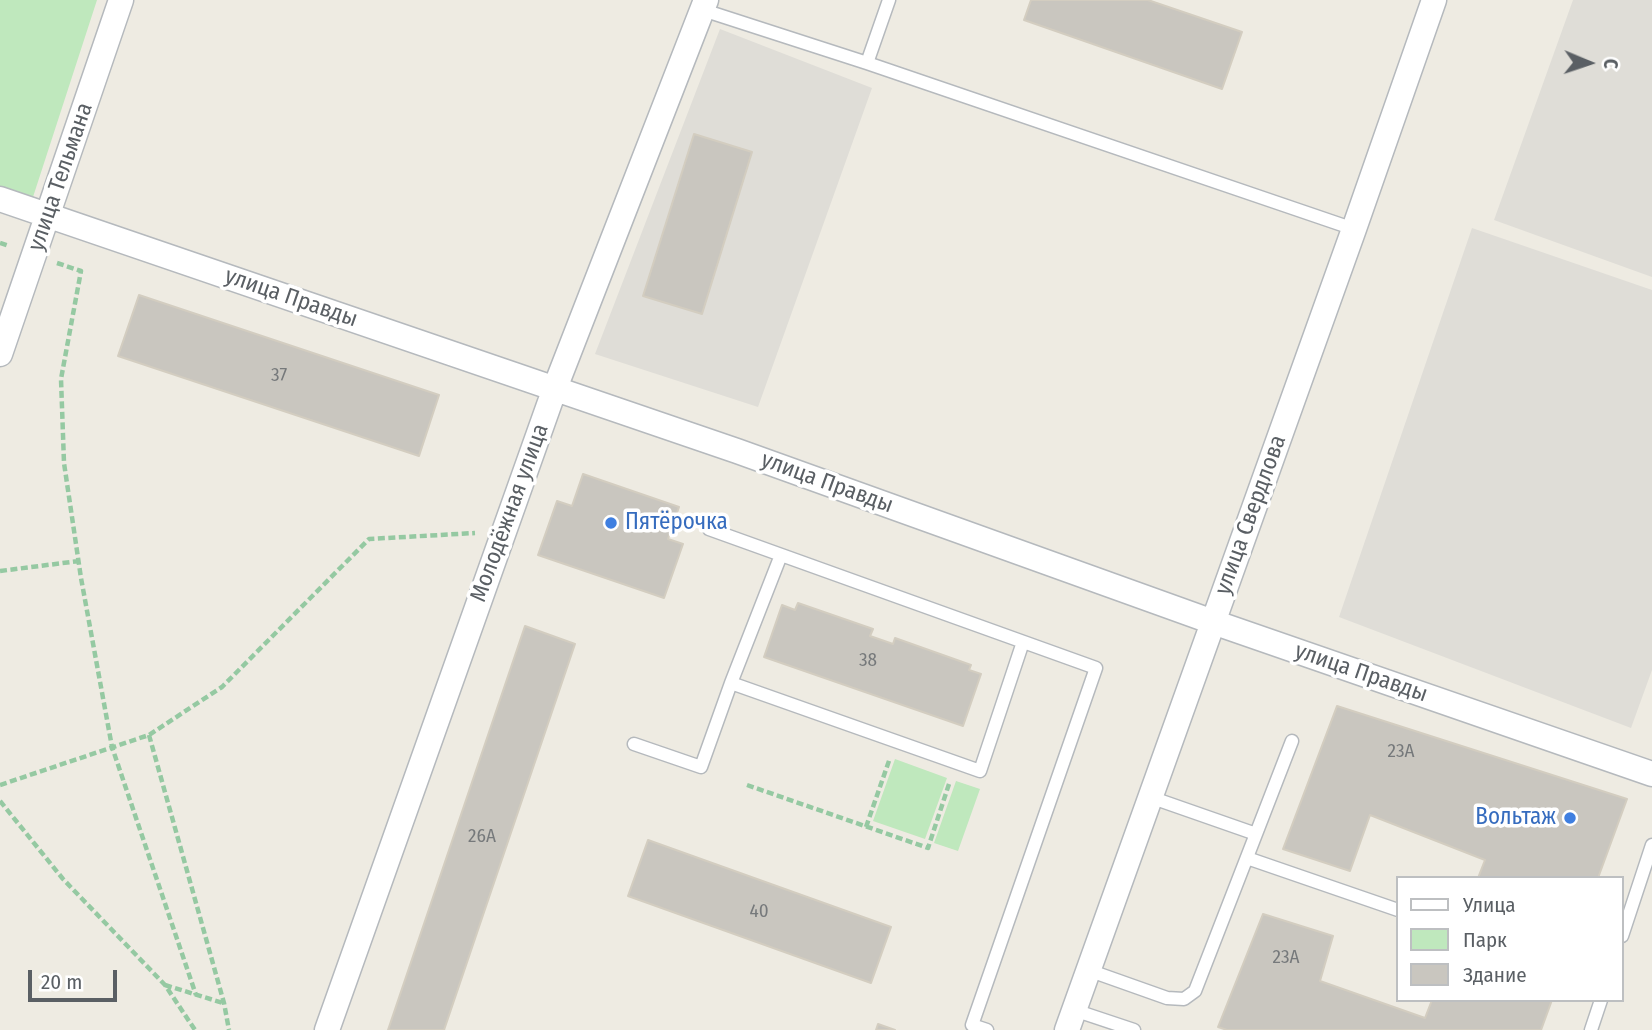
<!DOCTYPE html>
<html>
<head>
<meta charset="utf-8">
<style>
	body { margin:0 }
	#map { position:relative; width:1652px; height:1030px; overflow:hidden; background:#eeebe2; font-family:"Fira Sans Condensed",sans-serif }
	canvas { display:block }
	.legend { position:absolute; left:1396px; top:876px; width:228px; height:126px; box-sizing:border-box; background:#fff; border:2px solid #bdbfc1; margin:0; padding:9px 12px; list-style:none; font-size:21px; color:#5a5f64 }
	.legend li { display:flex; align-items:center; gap:14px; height:35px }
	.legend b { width:35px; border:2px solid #bdbfc1 }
	.north { position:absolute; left:1554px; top:28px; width:70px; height:70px; -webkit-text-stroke:5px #fff; paint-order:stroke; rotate:92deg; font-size:19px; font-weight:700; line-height:28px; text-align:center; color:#5a5f64 }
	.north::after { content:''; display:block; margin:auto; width:24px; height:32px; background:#5a5f64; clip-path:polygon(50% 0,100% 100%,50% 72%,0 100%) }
	.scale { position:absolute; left:28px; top:970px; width:89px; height:32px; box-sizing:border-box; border:4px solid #5a5f64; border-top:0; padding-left:9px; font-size:21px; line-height:24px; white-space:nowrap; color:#5a5f64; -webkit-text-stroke:5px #fff; paint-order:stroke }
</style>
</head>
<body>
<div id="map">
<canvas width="1652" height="1030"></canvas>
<ul class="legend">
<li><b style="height:9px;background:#fff"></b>Улица</li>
<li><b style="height:19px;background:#bfe8bd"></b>Парк</li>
<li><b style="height:19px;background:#c9c6bf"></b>Здание</li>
</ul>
<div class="north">С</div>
<div class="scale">20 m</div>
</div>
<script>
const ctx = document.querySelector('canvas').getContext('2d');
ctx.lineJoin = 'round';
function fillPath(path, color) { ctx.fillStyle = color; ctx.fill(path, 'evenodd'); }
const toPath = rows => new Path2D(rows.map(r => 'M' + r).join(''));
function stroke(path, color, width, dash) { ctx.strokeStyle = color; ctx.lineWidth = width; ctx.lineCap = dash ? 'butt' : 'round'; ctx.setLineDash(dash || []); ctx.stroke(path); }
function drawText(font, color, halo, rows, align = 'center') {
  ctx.font = font + ' "Fira Sans Condensed",sans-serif'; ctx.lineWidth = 7; ctx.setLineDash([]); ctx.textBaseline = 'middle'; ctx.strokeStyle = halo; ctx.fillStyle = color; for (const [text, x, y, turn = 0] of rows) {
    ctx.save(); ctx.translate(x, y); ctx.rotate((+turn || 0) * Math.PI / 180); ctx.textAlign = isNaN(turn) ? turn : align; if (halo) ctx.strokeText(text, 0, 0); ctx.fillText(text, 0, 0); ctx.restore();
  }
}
const industrial = toPath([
	[1573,0,1652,0,1652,277,1494,220],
	[720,29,872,88,758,407,595,354],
	[1472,228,1652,290,1652,670,1631,728,1339,617]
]);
const green = toPath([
	[0,0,97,0,33,197,0,186],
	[895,759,947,778,925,839,873,821],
	[956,781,980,789,958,851,934,843]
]);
const building = toPath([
	[1031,0,1148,0,1242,32,1222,89,1024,20,1031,0],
	[694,134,752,152,702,314,643,296,694,134],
	[139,295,439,395,419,456,118,356,139,295],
	[583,474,679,507,668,539,683,544,664,598,538,555,557,501,572,506,583,474],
	[798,603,873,629,870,636,893,644,895,638,971,665,969,670,981,674,963,726,764,657,782,605,795,610,798,603],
	[525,626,575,644,444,1030,388,1030,525,626],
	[1337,706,1627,799,1598,878,1478,878,1485,860,1370,815,1350,871,1283,849,1337,706],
	[648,840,891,927,871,983,628,896,648,840],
	[1263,914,1333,936,1320,981,1425,1018,1432,1000,1552,1000,1541,1030,1227,1030,1218,1027,1263,914],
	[878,1024,895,1030,876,1030,878,1024]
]);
const path = toPath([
	[0,243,9,246],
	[57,263,81,271,61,379,64,463,81,578,112,747,196,995],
	[0,571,79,561],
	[149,735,224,1003,229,1030],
	[0,785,149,735,222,687,369,539,475,533],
	[747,785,928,848,950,781],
	[0,801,63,879,165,985,195,1030],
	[866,827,890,758],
	[165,985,223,1003]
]);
const service = toPath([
	[703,10,867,63,1354,229],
	[867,63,889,0],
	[709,529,1096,668,972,1025,987,1030],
	[781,555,731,683,980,771,1023,642],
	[634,744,701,767,731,683],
	[1256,834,1292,741],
	[1247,858,1398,910],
	[1622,936,1652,845],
	[1088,970,1167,998,1184,999,1195,991,1256,834,1150,797],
	[1074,1010,1134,1030],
	[1591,1030,1601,1000]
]);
const minor = toPath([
	[0,199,737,451,1213,622,1652,774],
	[0,354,121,0],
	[327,1030,555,388,706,0],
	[1067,1030,1354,229,1434,0]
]);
const markers = [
	[611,523,7,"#3f7fe0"],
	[1570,818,7,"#3f7fe0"]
];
const numberNames = [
	["37",279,376],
	["38",868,661],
	["23А",1401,752],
	["26А",482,837],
	["40",759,912],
	["23А",1286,958]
];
const streetNames = [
	["улица Тельмана",61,177,-71],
	["улица Правды",291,298,19],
	["улица Правды",827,483,20],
	["Молодёжная улица",510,513,-70],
	["улица Свердлова",1251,515,-70],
	["улица Правды",1361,673,19]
];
const shopNames = [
	["Пятёрочка",625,523],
	["Вольтаж",1556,818,"right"]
];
fillPath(industrial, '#dfddd7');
fillPath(green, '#bfe8bd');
fillPath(building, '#c9c6bf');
stroke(building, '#d3cdc0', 2);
stroke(service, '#b5b9bd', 15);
stroke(minor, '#b5b9bd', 27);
stroke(path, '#95c9a2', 4.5, [7, 3.5]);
stroke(service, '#fff', 12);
stroke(minor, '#fff', 24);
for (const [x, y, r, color] of markers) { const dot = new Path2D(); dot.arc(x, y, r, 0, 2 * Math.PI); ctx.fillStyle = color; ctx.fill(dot); stroke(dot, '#fff', 2.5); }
drawText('19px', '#76797b', null, numberNames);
drawText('23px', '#5a5f64', '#fff', streetNames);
drawText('23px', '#366cbe', '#fff', shopNames, 'left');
</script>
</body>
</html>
